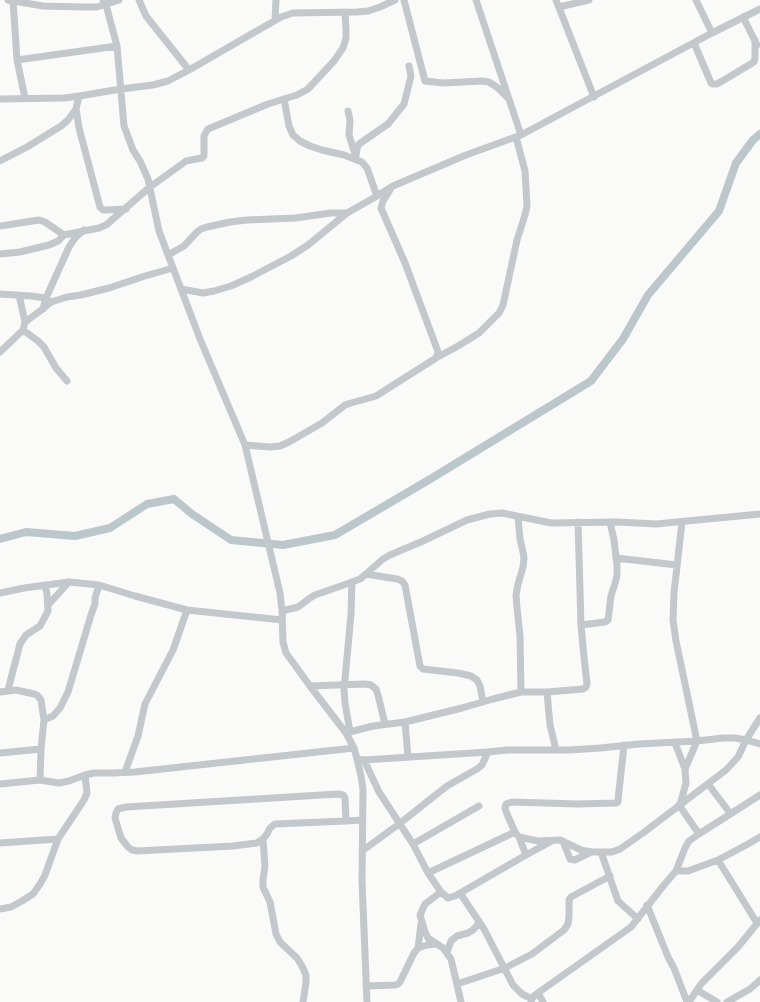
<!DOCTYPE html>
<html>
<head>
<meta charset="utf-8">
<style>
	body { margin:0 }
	canvas { display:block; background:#fafaf8 }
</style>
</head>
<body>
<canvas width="760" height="1002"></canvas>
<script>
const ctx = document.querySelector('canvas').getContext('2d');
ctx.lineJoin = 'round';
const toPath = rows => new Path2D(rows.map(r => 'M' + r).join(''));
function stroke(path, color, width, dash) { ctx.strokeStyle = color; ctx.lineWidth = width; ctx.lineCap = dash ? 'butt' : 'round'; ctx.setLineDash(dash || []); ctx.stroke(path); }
const river = toPath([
	[0,539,26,532,75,536,110,528,147,504,174,499,192,514,231,540,283,545,335,535,432,478,591,381,623,339,648,295,719,211,736,163,753,140,760,134]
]);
const minor = toPath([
	[8,0,43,6,85,7,97,7,119,0],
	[13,0,17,60,25,98],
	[103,0,106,5,117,46,124,126,133,150,140,161,148,179,159,231,200,339,245,445,280,593,282,611,283,642,286,653,310,686,346,733,354,748,357,759,361,776,363,789,362,881,367,1002],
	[139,0,146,16,189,70],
	[404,0,425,81,443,83,482,81,489,82,498,88,508,98],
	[476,0,521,135],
	[556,0,594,97],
	[696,0,712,33],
	[559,7,589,0],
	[743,17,757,45],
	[275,20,276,0],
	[694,43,709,78,711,83,713,84,717,84,729,77,754,62,755,58,755,40],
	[17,60,117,46],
	[79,96,76,109,79,128,100,207,103,210,106,210,126,209],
	[0,99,64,98,79,96,121,89,153,85,168,81,189,70,281,17,293,13,357,12,368,11,380,7,395,0],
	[284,99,289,126,293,135,300,141,310,146,322,150,344,155,362,162,367,168,377,196],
	[348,111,350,120,349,135,355,154],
	[356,156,357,148,359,144,388,124,404,104,411,76,409,66],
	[0,161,27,147,61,126,68,120,76,109],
	[390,190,383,201,381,208,405,263,437,349,438,352,436,358],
	[0,226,39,220,45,222,64,235,99,228,106,225,150,187,186,161,202,158,204,156,204,136,206,132,208,129,268,104,297,95,308,89,334,61,343,48,346,38,346,30,345,12],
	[0,254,20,252,49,245,58,241,64,235],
	[168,255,184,246,197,232,201,229,207,227,230,222,247,220,295,218,331,213,347,213],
	[181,289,203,293,214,291,231,286,251,277,291,256,308,245,347,213,377,196,393,186,466,155,521,135,712,33,760,9],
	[0,294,31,296,46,298,49,301],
	[19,295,25,322],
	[43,309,46,298,69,247,75,238,84,230],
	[23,330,38,341,44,347,56,368,67,381],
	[0,352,23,330,25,322,40,311,51,302,67,297,81,295,109,288,145,276,173,268],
	[245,445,270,447,280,446,289,442,322,423,345,405,351,403,369,398,376,396,436,358,458,346,479,333,499,313,503,305,517,240,525,215,527,206,525,171,516,137],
	[518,517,520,539,523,552,524,558,523,567,518,584,516,595,517,608,520,636,521,692],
	[616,558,677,565],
	[366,574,397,579,402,581,405,585,420,666,423,669,458,673,471,676,477,680,480,686,483,702],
	[0,593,24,588,69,582,99,585,135,596,187,610,282,620],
	[48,605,69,582],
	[282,611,298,607,310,598,315,595,352,582,360,579,366,574,383,559,390,555,423,541,467,520,490,514,502,513,551,523,618,522,656,524,760,514],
	[581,625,605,622,608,620,611,596,616,580,617,574,617,565,614,540,610,522],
	[310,686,365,684,371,685,376,689,378,695,385,724],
	[8,690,20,644,26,635,40,626,48,611,47,594,45,585],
	[0,692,16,690,34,694,37,695,41,700,44,720],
	[547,692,550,725,556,750],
	[405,722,408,757],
	[350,732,345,703,344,690,351,614,352,582],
	[346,733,373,726,405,722,462,708,493,699,521,692,547,692,583,689,586,687,587,684,584,657,581,625,578,522],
	[675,743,685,769],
	[0,753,41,749],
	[357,759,364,760,488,752,507,750,570,750,600,748,639,744,697,741,723,738,735,738,746,740,760,744],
	[364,760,379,792,413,844,428,873,441,892,425,904,420,915,425,932,428,938,443,948,451,959,461,1002],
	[125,772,138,736,145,704,173,650,187,610],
	[40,780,41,749,44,720,53,716,60,708,68,692,91,615,95,604,95,598,99,585],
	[0,784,40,780,59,783,69,781,85,775,94,773,113,773,135,772,354,748],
	[708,784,730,813],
	[679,805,699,834],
	[680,805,686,783,685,769,697,741,676,641,673,620,674,593,682,522],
	[346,821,345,798,343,795,338,794,126,807,118,809,116,813,115,818,121,838,128,847,132,850,137,851,233,846,257,843,263,839,267,834,270,828,275,824,346,821,362,820],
	[519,837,538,841,560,840,581,850,591,852,612,852,620,849,643,833,726,770,738,757,746,740,760,718],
	[263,839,265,866,263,880,263,887,270,902,276,934,280,942,297,958,302,966,306,975,306,982,303,1002],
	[563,841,570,859,575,860,591,852],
	[0,843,58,839,84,800,87,793,85,775],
	[413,844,479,806],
	[362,851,399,824,447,786,477,769,482,765,488,752],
	[601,852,618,901,638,919],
	[526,855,519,837,515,832,507,814,505,808,506,804,512,802,577,804,616,803,618,802,618,800,624,745],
	[718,860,757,923],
	[676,871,688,871,718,860,748,844,760,837],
	[428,873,515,832],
	[441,892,448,898,455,896,526,855,552,841],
	[460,893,484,929,513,985,522,994,532,999],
	[647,905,668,957,674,968,679,981,687,1002],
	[0,909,11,907,22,901,33,894,40,884,45,875,58,839],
	[418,948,421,924],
	[447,952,451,941,457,936,468,933,473,930,479,923],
	[457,984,505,968,532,954,564,930,568,924,569,917,569,900,571,897,610,876],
	[366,986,395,985,398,984,400,982,414,953,418,948,427,945,437,944],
	[697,990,717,1002],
	[538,993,543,1002],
	[531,1002,532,999,535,995,631,927,664,885,676,871,685,848,689,841,699,834,760,795],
	[689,1002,701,984,738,947,760,920],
	[727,1002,750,989,760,980]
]);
stroke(river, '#bbc7cb', 8);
stroke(minor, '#c3c8cc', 7);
</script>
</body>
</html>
